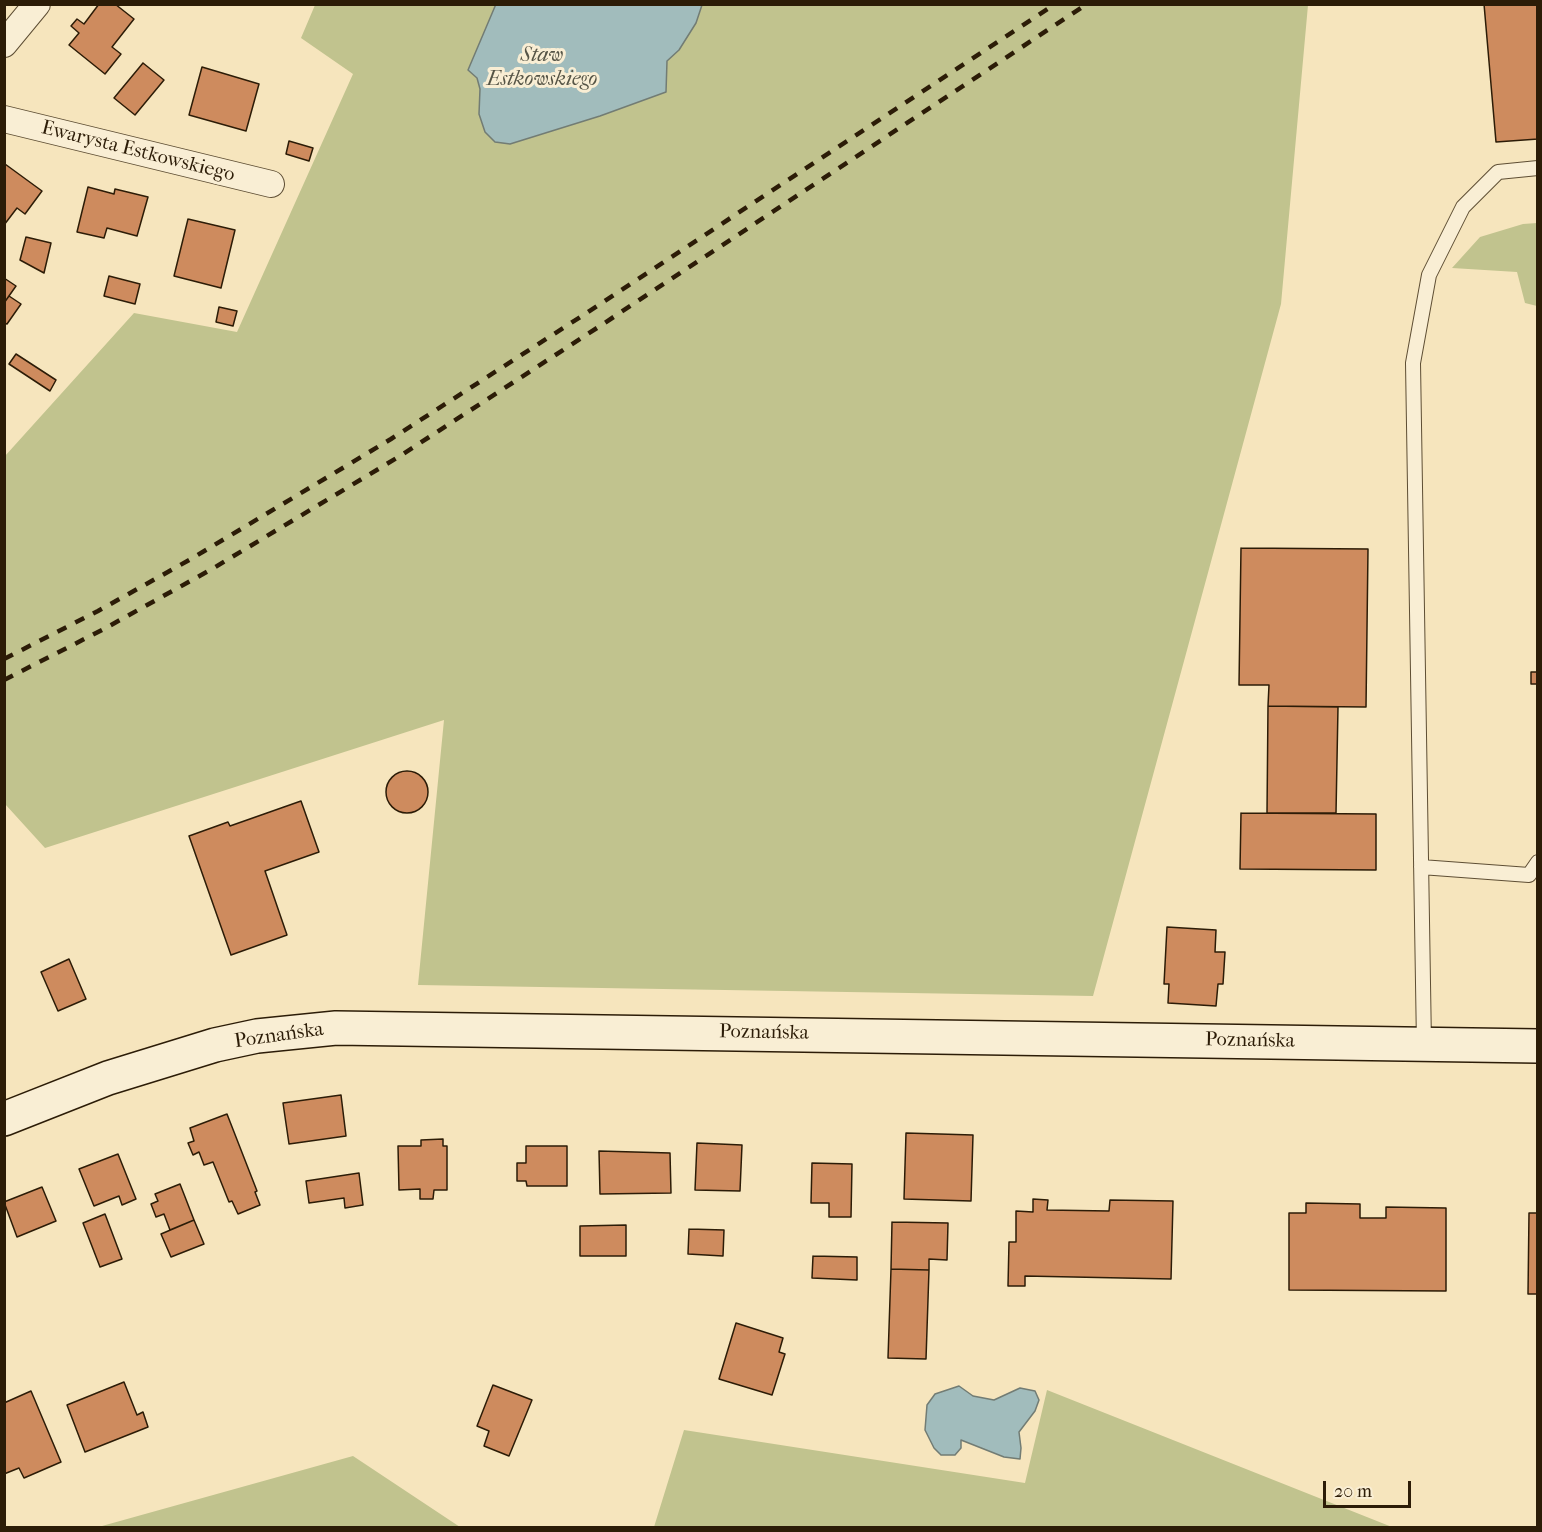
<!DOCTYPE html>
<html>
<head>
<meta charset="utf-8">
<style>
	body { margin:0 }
	#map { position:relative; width:1542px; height:1532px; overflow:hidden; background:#f6e5bd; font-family:"IM FELL French Canon",serif }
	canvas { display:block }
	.frame { position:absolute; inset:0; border:6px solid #2c1c07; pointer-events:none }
	.scale { position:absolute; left:1323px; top:1481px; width:88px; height:27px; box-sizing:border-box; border:3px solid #2c1c07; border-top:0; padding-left:8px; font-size:18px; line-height:21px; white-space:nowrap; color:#2c1c07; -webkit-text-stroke:4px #f9eed4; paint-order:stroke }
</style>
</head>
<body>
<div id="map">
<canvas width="1542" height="1532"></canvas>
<div class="frame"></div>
<div class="scale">20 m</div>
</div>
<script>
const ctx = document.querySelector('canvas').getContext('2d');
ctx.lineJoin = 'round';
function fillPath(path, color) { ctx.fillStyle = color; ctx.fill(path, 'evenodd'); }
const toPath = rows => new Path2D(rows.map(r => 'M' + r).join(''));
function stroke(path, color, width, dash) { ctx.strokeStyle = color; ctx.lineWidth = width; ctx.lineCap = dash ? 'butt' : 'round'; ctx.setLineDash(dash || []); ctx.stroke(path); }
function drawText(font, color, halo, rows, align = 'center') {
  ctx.font = font + ' "IM FELL French Canon",serif'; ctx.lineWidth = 6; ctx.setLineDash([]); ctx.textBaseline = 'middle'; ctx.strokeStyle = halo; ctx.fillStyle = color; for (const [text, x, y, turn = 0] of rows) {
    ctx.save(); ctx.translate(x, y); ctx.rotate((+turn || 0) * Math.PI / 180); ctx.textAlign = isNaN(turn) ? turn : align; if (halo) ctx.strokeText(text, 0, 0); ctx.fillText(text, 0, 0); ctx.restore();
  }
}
const green = toPath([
	[315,5,1308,5,1281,304,1093,996,418,985,444,720,45,848,5,804,5,456,134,313,237,332,353,74,301,38],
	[1537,223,1537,306,1525,303,1517,272,1452,268,1480,237,1523,224],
	[1047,1390,1392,1527,654,1527,684,1430,1025,1483],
	[353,1456,460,1527,99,1527,102,1526]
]);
const water = toPath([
	[496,4,702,4,702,5,696,23,679,50,667,61,666,92,600,116,510,144,495,142,485,132,479,114,480,89,477,78,468,70,496,4],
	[959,1386,973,1396,994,1400,1020,1388,1035,1391,1039,1400,1035,1411,1019,1432,1021,1448,1020,1459,1004,1457,961,1440,961,1448,955,1455,941,1455,934,1448,925,1430,927,1405,935,1394,959,1386]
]);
const building = toPath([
	[99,4,115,4,134,19,112,47,121,54,105,74,69,45,79,33,71,26,77,19,84,24,99,4],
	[1484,4,1538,4,1538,139,1496,142,1484,4],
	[143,63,164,80,135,115,114,98,143,63],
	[202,67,259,84,246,131,189,115,202,67],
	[289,141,313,148,309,161,286,154,289,141],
	[5,164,42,191,25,214,17,208,4,225,5,164],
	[88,187,114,194,115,189,148,197,137,236,107,228,104,238,77,232,88,187],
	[188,219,235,230,221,288,174,276,188,219],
	[26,237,51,243,44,273,20,260,26,237],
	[109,276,140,284,135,304,104,296,109,276],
	[4,278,16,286,4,303,4,278],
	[9,296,21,304,7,324,4,323,4,303,9,296],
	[219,307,237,311,233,326,216,322,219,307],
	[16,354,56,380,50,391,9,364,16,354],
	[1241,548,1368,549,1366,707,1268,706,1269,685,1239,685,1241,548],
	[1537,613,1538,684,1531,684,1531,672,1537,672,1537,613],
	[1268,706,1338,707,1336,813,1267,813,1268,706],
	'386 792a21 21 0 1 1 42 0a21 21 0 1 1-42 0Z',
	[301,801,319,852,265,871,287,935,231,955,189,836,228,822,230,826,301,801],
	[1241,813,1376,814,1376,870,1240,869,1241,813],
	[1167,927,1216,930,1215,952,1225,952,1223,984,1218,984,1216,1006,1168,1003,1169,984,1164,984,1167,927],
	[69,959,86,999,58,1011,41,972,69,959],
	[341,1095,346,1136,289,1144,283,1103,341,1095],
	[227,1114,257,1191,255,1192,260,1205,238,1214,232,1201,229,1202,213,1162,204,1165,199,1152,193,1155,188,1143,194,1141,190,1128,227,1114],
	[906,1133,973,1135,971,1201,904,1199,906,1133],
	[443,1139,443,1146,447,1146,447,1190,434,1190,433,1199,420,1199,420,1189,399,1190,398,1146,421,1146,421,1140,443,1139],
	[697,1143,742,1145,740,1191,695,1190,697,1143],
	[526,1146,567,1146,567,1186,527,1186,526,1181,517,1181,517,1163,526,1163,526,1146],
	[599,1151,670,1153,671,1193,600,1194,599,1151],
	[118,1154,136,1199,122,1205,119,1196,94,1206,79,1169,118,1154],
	[812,1163,852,1164,851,1217,829,1217,829,1203,811,1203,812,1163],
	[359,1173,363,1205,345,1208,344,1198,309,1203,306,1181,359,1173],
	[180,1184,194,1220,170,1230,164,1214,156,1217,151,1204,158,1201,155,1194,180,1184],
	[42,1187,56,1221,17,1237,4,1202,42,1187],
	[1033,1199,1048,1200,1047,1210,1109,1211,1110,1200,1173,1201,1171,1279,1025,1276,1025,1286,1008,1286,1009,1242,1016,1242,1016,1211,1033,1212,1033,1199],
	[1306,1203,1360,1204,1360,1218,1386,1218,1386,1207,1446,1208,1446,1291,1289,1290,1289,1213,1306,1213,1306,1203],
	[1529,1213,1538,1213,1538,1294,1528,1294,1529,1213],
	[105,1214,122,1259,100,1267,83,1223,105,1214],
	[194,1220,204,1244,171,1257,161,1234,194,1220],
	[892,1222,948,1223,947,1260,929,1259,929,1270,891,1269,892,1222],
	[626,1225,626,1256,580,1256,580,1226,626,1225],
	[689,1229,724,1230,723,1256,688,1254,689,1229],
	[813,1256,857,1257,857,1280,812,1278,813,1256],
	[891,1269,929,1270,926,1359,888,1358,891,1269],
	[736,1323,783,1338,779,1352,785,1354,772,1395,719,1379,736,1323],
	[124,1382,137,1415,143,1412,148,1427,85,1452,67,1405,124,1382],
	[493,1385,532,1400,509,1456,484,1446,489,1431,477,1426,493,1385],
	[31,1391,61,1462,24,1478,19,1468,4,1474,4,1403,31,1391]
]);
const lane = toPath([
	[1421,867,1529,875,1538,862],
	[1424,1045,1413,363,1429,275,1463,207,1498,172,1538,168]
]);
const street = toPath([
	[4,44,37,4],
	[4,119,271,184]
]);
const secondary = toPath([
	[4,1119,108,1078,215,1045,257,1036,336,1028,1538,1046]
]);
const rail = toPath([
	[4,659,98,611,191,559,391,439,588,312,1055,4],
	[4,680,102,630,212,569,400,456,600,326,1087,4]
]);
const streetNames = [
	["Ewarysta Estkowskiego",138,152,14],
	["Poznańska",764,1033,1],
	["Poznańska",279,1036,-8],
	["Poznańska",1250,1041,1]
];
const waterNames = [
	["Staw",542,56],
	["Estkowskiego",542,80]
];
fillPath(green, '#c1c38e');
fillPath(water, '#a1bcbc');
stroke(water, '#727c74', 1.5);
fillPath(building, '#ce8b5e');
stroke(building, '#2c1c07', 1.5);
stroke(lane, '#5e4e34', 16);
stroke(street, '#5e4e34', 28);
stroke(secondary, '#2c1c07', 36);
stroke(lane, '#f9eed4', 14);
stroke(street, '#f9eed4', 26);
stroke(secondary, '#f9eed4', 33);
stroke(rail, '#2c1c07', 4.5, [10, 10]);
drawText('20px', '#2c1c07', '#f9eed4', streetNames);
drawText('italic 21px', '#555446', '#f9eed4', waterNames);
</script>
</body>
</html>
